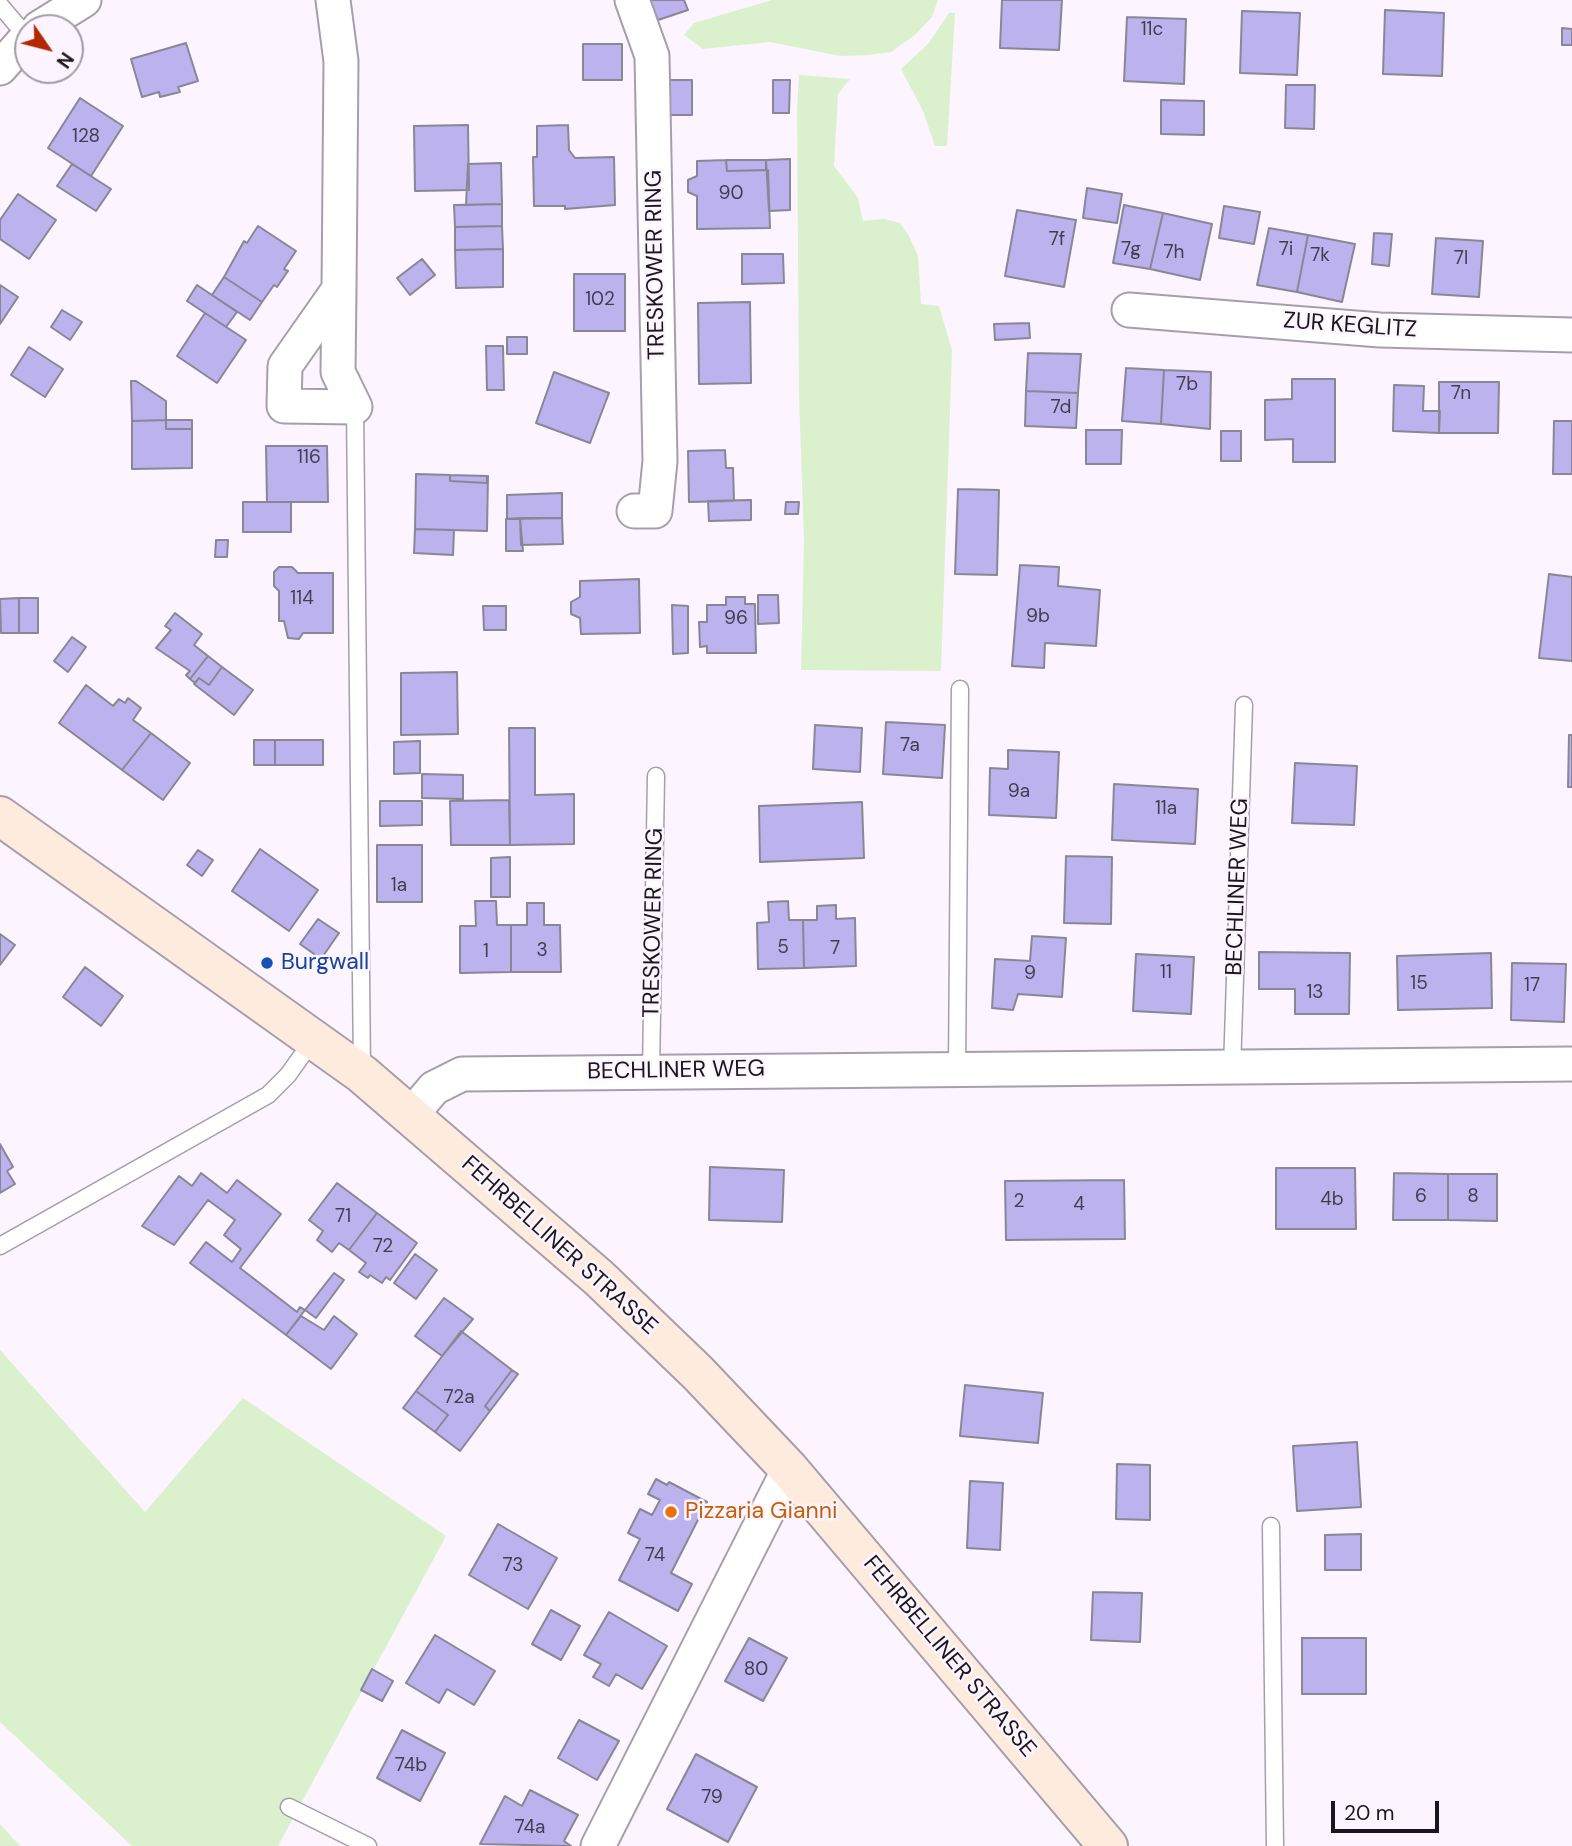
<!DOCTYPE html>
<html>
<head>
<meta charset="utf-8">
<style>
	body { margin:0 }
	#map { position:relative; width:1572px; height:1846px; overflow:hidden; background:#fcf4ff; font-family:"DM Sans",sans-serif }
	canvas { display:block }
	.north { position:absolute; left:14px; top:14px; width:70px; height:70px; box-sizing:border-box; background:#fcf4ff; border:2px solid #a29ca4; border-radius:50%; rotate:125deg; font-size:19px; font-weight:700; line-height:28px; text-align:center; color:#1a171c }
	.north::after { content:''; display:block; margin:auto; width:24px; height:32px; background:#b32800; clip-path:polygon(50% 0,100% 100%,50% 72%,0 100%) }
	.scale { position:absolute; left:1331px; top:1801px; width:108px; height:32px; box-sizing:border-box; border:4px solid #1a171c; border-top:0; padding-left:9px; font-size:21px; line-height:24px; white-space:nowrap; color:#1a171c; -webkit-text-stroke:5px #fcf4ff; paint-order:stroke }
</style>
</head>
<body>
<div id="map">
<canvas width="1572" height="1846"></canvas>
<div class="north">N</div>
<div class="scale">20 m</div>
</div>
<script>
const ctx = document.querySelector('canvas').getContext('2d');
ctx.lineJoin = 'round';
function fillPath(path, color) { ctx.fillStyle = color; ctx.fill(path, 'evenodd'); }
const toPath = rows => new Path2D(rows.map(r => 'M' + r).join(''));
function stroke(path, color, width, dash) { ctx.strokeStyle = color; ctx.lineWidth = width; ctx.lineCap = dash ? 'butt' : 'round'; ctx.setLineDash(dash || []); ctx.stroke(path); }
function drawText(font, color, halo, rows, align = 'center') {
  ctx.font = font + ' "DM Sans",sans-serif'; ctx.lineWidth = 5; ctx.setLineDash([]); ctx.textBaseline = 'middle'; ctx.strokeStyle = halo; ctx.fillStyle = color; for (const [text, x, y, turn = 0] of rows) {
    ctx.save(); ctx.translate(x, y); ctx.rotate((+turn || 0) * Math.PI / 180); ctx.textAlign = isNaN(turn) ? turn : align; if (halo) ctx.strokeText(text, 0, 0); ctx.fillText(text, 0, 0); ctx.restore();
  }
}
const green = toPath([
	[772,0,938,0,932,17,915,35,891,52,869,55,840,56,770,42,703,49,684,35,694,23],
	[949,13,955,13,947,146,935,146,923,111,901,69,928,44],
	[799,75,850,79,838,94,834,166,858,198,863,221,884,219,900,223,909,236,918,256,921,304,939,306,952,350,941,671,801,670,804,540,799,395,797,110],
	[0,1350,145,1512,243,1398,446,1536,278,1846,132,1846,0,1722],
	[0,1824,20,1846,0,1846]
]);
const building = toPath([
	[650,0,684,0,688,10,658,20,650,0],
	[1002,0,1062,0,1059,50,1000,48,1002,0],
	[1385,10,1444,13,1442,76,1383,74,1385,10],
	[1242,11,1300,13,1297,75,1240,73,1242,11],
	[1127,17,1186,19,1184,84,1124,81,1127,17],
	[1562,28,1572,29,1572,45,1562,45,1562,28],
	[186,43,198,81,178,87,180,92,160,97,159,92,142,97,131,59,186,43],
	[583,44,622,44,622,80,583,80,583,44],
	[669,80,692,80,692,115,668,115,669,80],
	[773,80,790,80,789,113,773,113,773,80],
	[1286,85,1315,85,1314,129,1285,128,1286,85],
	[80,98,123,126,91,176,48,148,80,98],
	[1161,100,1204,101,1204,135,1161,134,1161,100],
	[468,125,469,190,415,191,414,126,468,125],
	[568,125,569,150,575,158,614,157,615,205,565,209,565,206,534,206,533,157,537,157,537,126,568,125],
	[790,159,790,210,769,211,766,160,790,159],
	[726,160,727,171,768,170,770,228,697,229,697,196,688,192,688,180,697,176,697,161,726,160],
	[726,160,766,160,766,170,727,171,726,160],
	[501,163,502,204,466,205,468,164,501,163],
	[72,164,111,189,96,211,57,186,72,164],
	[1087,188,1122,194,1117,223,1083,218,1087,188],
	[18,194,56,220,29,259,0,239,0,220,18,194],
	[502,204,502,226,455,227,454,205,502,204],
	[1124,205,1163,213,1150,269,1113,263,1124,205],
	[1224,206,1260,212,1254,244,1219,238,1224,206],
	[1017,210,1076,220,1064,287,1005,276,1017,210],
	[1163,213,1212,224,1200,280,1150,269,1163,213],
	[258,226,296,251,284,269,288,271,277,287,274,285,262,302,224,277,244,241,247,243,258,226],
	[502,226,503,249,455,250,455,227,502,226],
	[1269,228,1308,235,1297,292,1257,285,1269,228],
	[1374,233,1392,234,1389,266,1372,264,1374,233],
	[1308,235,1355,244,1342,302,1297,292,1308,235],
	[1436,238,1483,241,1479,297,1432,294,1436,238],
	[503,249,503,287,456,288,455,250,503,249],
	[742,254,783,254,784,283,742,284,742,254],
	[422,259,435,275,410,295,397,278,422,259],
	[574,274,625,274,625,331,574,331,574,274],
	[224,277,262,302,250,320,212,295,224,277],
	[0,285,18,297,0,324,0,285],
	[197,285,237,312,226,327,187,301,197,285],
	[750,302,751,383,699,384,698,303,750,302],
	[62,310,82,322,70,340,51,327,62,310],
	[205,313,246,340,217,383,177,356,205,313],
	[1029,323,1030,338,995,340,994,324,1029,323],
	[507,337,527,337,527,354,507,354,507,337],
	[486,346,503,346,504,390,487,390,486,346],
	[29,347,63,369,45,397,11,375,29,347],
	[1028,353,1081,354,1078,393,1026,391,1028,353],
	[1126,368,1164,370,1161,424,1122,421,1126,368],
	[1164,370,1211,372,1210,429,1161,424,1164,370],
	[554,372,609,393,590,443,536,423,554,372],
	[1292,379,1335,379,1335,462,1293,462,1293,439,1265,440,1265,400,1292,399,1292,379],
	[131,381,136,381,166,401,166,420,132,421,131,381],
	[1439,382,1499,382,1498,433,1439,433,1439,382],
	[1394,385,1424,386,1423,411,1440,411,1439,433,1393,431,1394,385],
	[1026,391,1078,393,1076,428,1025,426,1026,391],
	[166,420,166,429,192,429,192,468,132,469,132,421,166,420],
	[166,420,192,420,192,429,166,429,166,420],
	[1554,421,1572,421,1572,474,1553,474,1554,421],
	[1086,430,1122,430,1121,464,1086,464,1086,430],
	[1221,431,1241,431,1241,461,1221,461,1221,431],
	[266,446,327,446,328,502,267,502,266,446],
	[725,450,726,468,733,468,734,501,689,502,688,451,725,450],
	[416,474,450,475,450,481,487,483,488,476,487,531,415,529,416,474],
	[450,475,487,476,487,483,450,481,450,475],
	[958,489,999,490,997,575,955,574,958,489],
	[562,493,562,518,507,519,507,495,562,493],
	[751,500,751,520,709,521,708,501,751,500],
	[243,502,291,502,291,532,243,532,243,502],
	[786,502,799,502,798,514,785,514,786,502],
	[520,518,562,518,563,544,521,545,520,518],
	[520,518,523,551,506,551,506,519,520,518],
	[415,529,454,530,453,555,414,553,415,529],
	[216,540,228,540,227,557,215,557,216,540],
	[1020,565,1059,567,1058,586,1100,590,1096,646,1045,643,1044,668,1012,666,1020,565],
	[279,567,292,567,298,573,333,573,333,633,303,633,299,639,288,638,284,621,279,621,279,591,274,586,274,572,279,567],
	[1549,574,1572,577,1572,661,1539,658,1549,574],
	[639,579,640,633,581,634,580,618,571,614,571,602,580,597,580,581,639,579],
	[758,595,778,595,779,623,758,624,758,595],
	[726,597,745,597,745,604,755,604,756,653,707,653,707,646,700,647,699,622,707,622,707,605,726,605,726,597],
	[19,598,38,598,38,633,19,633,19,598],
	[19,598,19,633,1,633,0,599,19,598],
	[672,605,688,606,688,653,673,654,672,605],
	[483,606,506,606,506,630,484,630,483,606],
	[175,613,202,634,194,645,208,656,190,679,186,675,190,671,156,648,171,630,165,626,175,613],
	[72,637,86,647,68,672,54,661,72,637],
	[208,656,222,667,209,685,199,678,195,683,190,679,208,656],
	[222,667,253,690,234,715,194,684,199,678,209,685,222,667],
	[457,672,458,734,401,735,401,673,457,672],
	[86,685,113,706,119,699,125,703,128,698,141,708,133,720,151,733,122,770,59,723,86,685],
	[886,722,945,725,942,778,883,774,886,722],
	[815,725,862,728,860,772,813,769,815,725],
	[509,728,535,728,535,795,574,794,574,844,510,845,509,728],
	[151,733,190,763,163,800,122,770,151,733],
	[1569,735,1572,735,1572,787,1568,787,1569,735],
	[254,740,275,740,275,765,254,765,254,740],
	[275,740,323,740,323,765,275,765,275,740],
	[420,741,420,773,394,774,394,742,420,741],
	[1008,750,1059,752,1056,818,989,815,990,768,1008,769,1008,750],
	[1295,763,1357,766,1354,825,1292,823,1295,763],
	[422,774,463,775,463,799,422,798,422,774],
	[1114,784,1198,789,1195,844,1112,840,1114,784],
	[509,800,510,845,451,845,450,801,509,800],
	[380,801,422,801,422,825,380,826,380,801],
	[862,802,864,858,760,862,759,806,862,802],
	[377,845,422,845,422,902,377,902,377,845],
	[260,849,318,890,289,931,232,891,260,849],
	[198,850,213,860,202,876,187,865,198,850],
	[1066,856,1112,857,1111,924,1064,923,1066,856],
	[510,857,510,897,491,897,491,858,510,857],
	[475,901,496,901,497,925,511,925,511,972,460,973,460,926,476,926,475,901],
	[788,901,789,920,803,920,804,968,758,969,757,923,769,922,768,902,788,901],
	[527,903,544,903,544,925,560,925,561,972,511,972,511,925,527,925,527,903],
	[836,905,836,919,855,918,856,966,804,968,803,920,817,920,817,906,836,905],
	[318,919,339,933,321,959,300,944,318,919],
	[0,934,15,945,0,965,0,934],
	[1032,936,1066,938,1062,997,1018,994,1013,1010,992,1008,995,959,1030,961,1032,936],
	[1259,952,1350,953,1349,1014,1295,1014,1295,989,1259,989,1259,952],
	[1491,953,1492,1008,1398,1010,1397,956,1491,953],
	[1136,954,1194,957,1191,1014,1133,1011,1136,954],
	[1512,963,1566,964,1564,1022,1511,1020,1512,963],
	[85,967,123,996,101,1026,63,997,85,967],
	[0,1144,13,1167,7,1171,15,1184,0,1193,0,1144],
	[710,1167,784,1170,782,1222,709,1220,710,1167],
	[1276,1168,1355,1168,1356,1229,1276,1229,1276,1168],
	[201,1173,227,1193,237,1180,281,1214,240,1268,297,1312,300,1307,305,1310,286,1335,190,1263,206,1242,232,1262,241,1249,224,1235,235,1220,208,1200,174,1245,142,1226,179,1176,192,1186,201,1173],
	[1394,1173,1448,1174,1448,1220,1393,1220,1394,1173],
	[1448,1174,1497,1174,1497,1221,1448,1220,1448,1174],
	[1124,1180,1125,1239,1006,1240,1005,1181,1124,1180],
	[337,1183,377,1213,349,1250,339,1243,332,1252,317,1240,323,1231,309,1220,337,1183],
	[377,1213,417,1243,390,1280,386,1277,382,1283,370,1275,368,1278,359,1272,366,1263,349,1250,377,1213],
	[415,1254,437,1270,416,1299,394,1283,415,1254],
	[334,1273,344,1280,316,1318,305,1310,334,1273],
	[444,1298,473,1319,442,1356,415,1336,444,1298],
	[301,1316,324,1330,334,1316,357,1334,331,1369,286,1335,301,1316],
	[461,1331,512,1370,485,1406,490,1411,460,1451,435,1432,448,1415,416,1391,461,1331],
	[512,1370,518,1374,490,1411,485,1406,512,1370],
	[965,1385,1043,1393,1038,1443,960,1436,965,1385],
	[416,1391,448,1415,435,1432,403,1408,416,1391],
	[1357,1442,1361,1507,1297,1511,1293,1446,1357,1442],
	[1117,1464,1150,1465,1150,1520,1116,1519,1117,1464],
	[656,1479,667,1485,669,1482,707,1502,671,1573,692,1584,678,1611,619,1580,640,1539,628,1533,640,1509,652,1515,660,1500,648,1494,656,1479],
	[970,1481,1003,1483,1000,1550,967,1548,970,1481],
	[498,1524,557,1558,528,1609,469,1575,498,1524],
	[1361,1534,1361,1570,1325,1570,1325,1535,1361,1534],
	[1093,1592,1142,1593,1140,1642,1091,1640,1093,1592],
	[551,1610,580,1626,561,1660,532,1644,551,1610],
	[609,1612,667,1646,642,1689,616,1674,609,1686,593,1677,601,1664,584,1655,609,1612],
	[435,1635,495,1671,474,1705,447,1689,439,1703,406,1683,435,1635],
	[749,1638,787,1658,763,1701,725,1681,749,1638],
	[1302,1638,1366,1638,1366,1694,1302,1694,1302,1638],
	[372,1669,393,1681,382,1701,361,1690,372,1669],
	[579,1720,619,1741,597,1780,558,1758,579,1720],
	[402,1730,445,1753,420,1801,377,1778,402,1730],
	[696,1754,757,1787,728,1842,667,1809,696,1754],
	[530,1790,578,1815,564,1841,571,1846,480,1844,505,1796,522,1806,530,1790]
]);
const lane = toPath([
	[0,5,27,37],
	[355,407,362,1069],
	[957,1069,960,689],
	[1232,1069,1244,705],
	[651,1071,656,776],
	[0,1246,268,1095,288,1075,313,1040],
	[1271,1526,1275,1846],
	[289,1807,368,1846]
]);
const street = toPath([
	[333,0,341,61,339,289,338,372,355,407,284,406,285,366,339,289],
	[632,0,652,56,660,461,655,511,634,511],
	[39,28,84,0],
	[0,68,28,36],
	[1129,310,1380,330,1572,335],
	[412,1114,434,1088,462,1074,1572,1064],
	[598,1846,789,1469]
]);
const secondary = toPath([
	[0,816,362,1074,599,1278,698,1373,789,1469,1108,1846]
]);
const markers = [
	[267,963,7,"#1a4fb4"],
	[671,1512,7,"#e8710a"]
];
const numberNames = [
	["11c",1152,30],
	["128",86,137],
	["90",731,194],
	["7f",1057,240],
	["7g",1131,250],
	["7i",1286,250],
	["7h",1174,253],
	["7k",1320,256],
	["7l",1461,259],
	["102",600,300],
	["7b",1187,385],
	["7n",1461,394],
	["7d",1061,408],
	["116",309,458],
	["114",302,599],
	["9b",1038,617],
	["96",736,619],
	["7a",910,746],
	["9a",1019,792],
	["11a",1166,809],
	["1a",399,886],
	["5",783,948],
	["7",835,949],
	["3",542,951],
	["1",486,952],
	["11",1166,973],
	["9",1030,974],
	["15",1419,984],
	["17",1532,986],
	["13",1315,993],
	["6",1421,1197],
	["8",1473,1197],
	["4b",1332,1200],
	["2",1019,1202],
	["4",1079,1205],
	["71",343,1217],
	["72",383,1247],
	["72a",459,1398],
	["74",655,1556],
	["73",513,1566],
	["80",756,1670],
	["74b",411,1766],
	["79",712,1798],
	["74a",530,1828]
];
const streetNames = [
	["TRESKOWER RING",656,265,-91],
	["ZUR KEGLITZ",1350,326,4],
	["BECHLINER WEG",1238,887,-88],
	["TRESKOWER RING",654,923,-89],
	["BECHLINER WEG",676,1071,-1],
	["FEHRBELLINER STRASSE",559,1246,42],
	["FEHRBELLINER STRASSE",949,1657,50]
];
const transitNames = [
	["Burgwall",281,963]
];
const foodNames = [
	["Pizzaria Gianni",685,1512]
];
fillPath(green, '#dbf1ce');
fillPath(building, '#bcb2ee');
stroke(building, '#898795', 2);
stroke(lane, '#a79eab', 19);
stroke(street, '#a79eab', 37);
stroke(secondary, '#a79eab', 42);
stroke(lane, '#fff', 16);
stroke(street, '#fff', 33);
stroke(secondary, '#fdecde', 38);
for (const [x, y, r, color] of markers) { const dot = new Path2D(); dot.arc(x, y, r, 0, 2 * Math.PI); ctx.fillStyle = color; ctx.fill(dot); stroke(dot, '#fcf4ff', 2.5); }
drawText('19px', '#423e50', null, numberNames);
drawText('23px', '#1a171c', '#fcf4ff', streetNames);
drawText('23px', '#164399', '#fcf4ff', transitNames, 'left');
drawText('23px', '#c56008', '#fcf4ff', foodNames, 'left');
</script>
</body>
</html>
